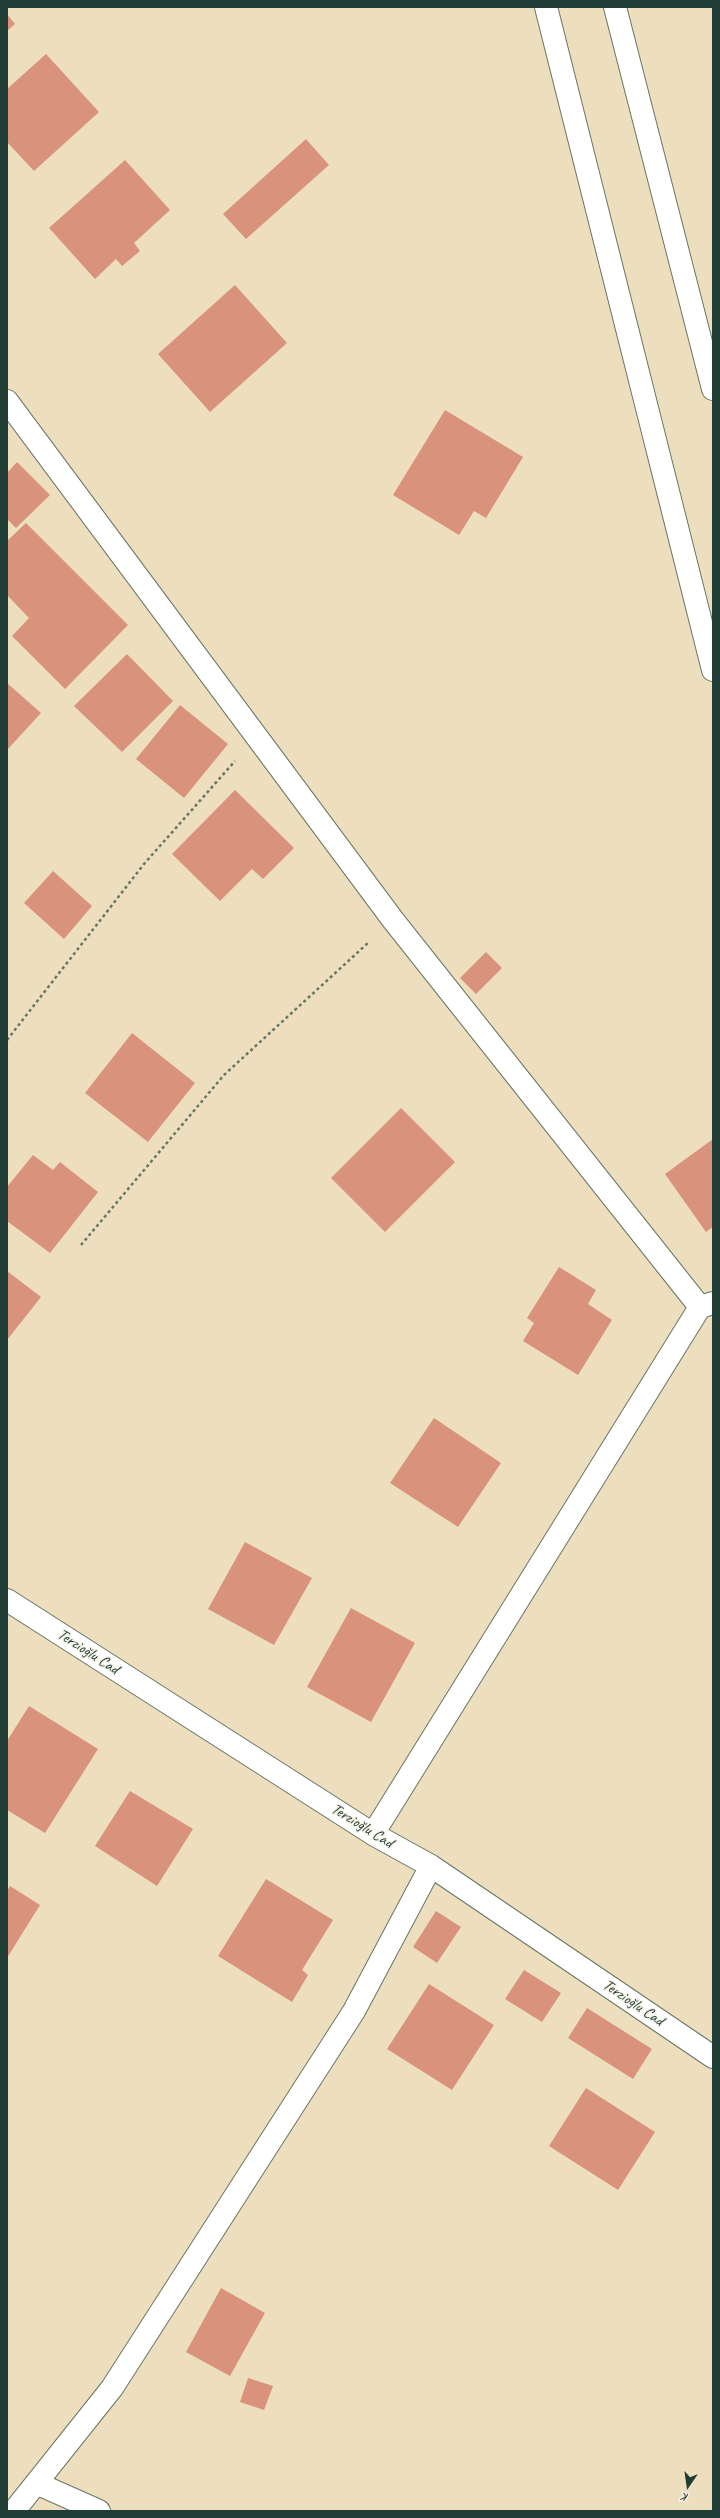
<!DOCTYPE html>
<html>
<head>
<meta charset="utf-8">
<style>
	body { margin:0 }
	#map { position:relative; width:720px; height:2518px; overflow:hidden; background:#eddfbe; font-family:Caveat,sans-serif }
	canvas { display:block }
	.frame { position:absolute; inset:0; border:8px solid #1f3d34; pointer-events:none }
	.north { position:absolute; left:668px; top:2466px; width:40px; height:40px; -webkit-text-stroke:3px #f7f3e8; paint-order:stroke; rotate:193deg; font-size:11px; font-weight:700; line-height:16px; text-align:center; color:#1f3d34 }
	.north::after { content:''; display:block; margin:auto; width:14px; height:18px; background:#1f3d34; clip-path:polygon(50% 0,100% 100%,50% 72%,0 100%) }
</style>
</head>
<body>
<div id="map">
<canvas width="720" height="2518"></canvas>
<div class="frame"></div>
<div class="north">K</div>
</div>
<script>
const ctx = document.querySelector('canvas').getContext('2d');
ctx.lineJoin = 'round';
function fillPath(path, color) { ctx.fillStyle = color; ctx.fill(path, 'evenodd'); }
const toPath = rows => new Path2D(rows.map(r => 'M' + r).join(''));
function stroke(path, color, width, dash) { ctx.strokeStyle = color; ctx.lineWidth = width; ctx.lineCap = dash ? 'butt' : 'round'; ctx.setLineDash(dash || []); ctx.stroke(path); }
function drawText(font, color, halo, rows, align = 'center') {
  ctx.font = font + ' Caveat,sans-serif'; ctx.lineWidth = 3; ctx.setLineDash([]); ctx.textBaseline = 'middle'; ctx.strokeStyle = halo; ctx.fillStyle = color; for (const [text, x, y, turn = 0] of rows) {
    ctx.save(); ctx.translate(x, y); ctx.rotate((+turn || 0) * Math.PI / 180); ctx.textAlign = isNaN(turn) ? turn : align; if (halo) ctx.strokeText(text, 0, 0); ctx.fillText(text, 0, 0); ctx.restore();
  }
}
const building = toPath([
	[7,14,15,24,7,31],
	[46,54,99,112,34,171,7,142,7,89],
	[306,139,329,165,246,239,223,214],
	[125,160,170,210,134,243,140,251,122,266,116,259,95,279,49,228],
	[235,285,287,343,210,412,158,354],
	[445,410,523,457,486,518,474,511,459,535,393,495],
	[17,462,50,495,16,528,7,519,7,473],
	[26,523,128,625,65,689,12,636,29,618,7,595,7,541],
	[127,654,173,701,122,752,74,706],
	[7,683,41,713,7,750],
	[180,705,228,744,184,798,136,759],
	[235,790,294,848,263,879,252,869,220,901,172,854],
	[53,871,92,906,64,939,24,903],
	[486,952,502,968,476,994,460,978],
	[132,1033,195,1083,148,1142,85,1093],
	[401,1108,455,1162,385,1232,331,1178],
	[713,1139,713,1227,706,1232,665,1174],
	[33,1155,53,1170,60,1162,98,1192,50,1253,7,1221,7,1187],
	[559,1267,596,1290,588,1304,612,1320,578,1375,523,1341,534,1323,527,1318],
	[7,1271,41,1297,7,1340],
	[434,1418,501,1463,458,1527,390,1483],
	[245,1542,312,1578,274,1645,208,1609],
	[351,1608,415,1643,371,1722,307,1687],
	[29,1706,98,1749,45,1833,7,1810,7,1741],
	[130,1791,193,1829,157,1886,95,1846],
	[266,1879,333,1920,302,1970,308,1975,292,2002,218,1956],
	[10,1886,40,1905,7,1958,7,1891],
	[436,1911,461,1927,437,1963,413,1947],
	[524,1970,561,1993,542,2022,505,1999],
	[429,1984,494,2025,452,2090,387,2049],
	[587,2008,652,2049,633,2079,568,2038],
	[586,2088,655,2132,618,2190,549,2146],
	[221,2288,265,2313,230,2376,186,2352],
	[248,2378,273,2386,264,2410,240,2402]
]);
const path = toPath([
	[7,1040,144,864,235,761],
	[81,1245,224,1075,369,942]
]);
const minor = toPath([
	[546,7,713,670],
	[615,7,713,389],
	[7,401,393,920,700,1307],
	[7,1600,373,1834,431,1866,713,2057],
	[373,1834,700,1307,713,1303],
	[36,2483,99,2511],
	[14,2511,112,2388,354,2011,431,1866]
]);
const streetNames = [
	["Terzioğlu Cad",88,1652,33],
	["Terzioğlu Cad",362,1826,32],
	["Terzioğlu Cad",633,2003,34]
];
fillPath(building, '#d9927c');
stroke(minor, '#677664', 24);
stroke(path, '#677664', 2.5, [3, 3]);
stroke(minor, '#fff', 22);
drawText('16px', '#1f3d34', '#f7f3e8', streetNames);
</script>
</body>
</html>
